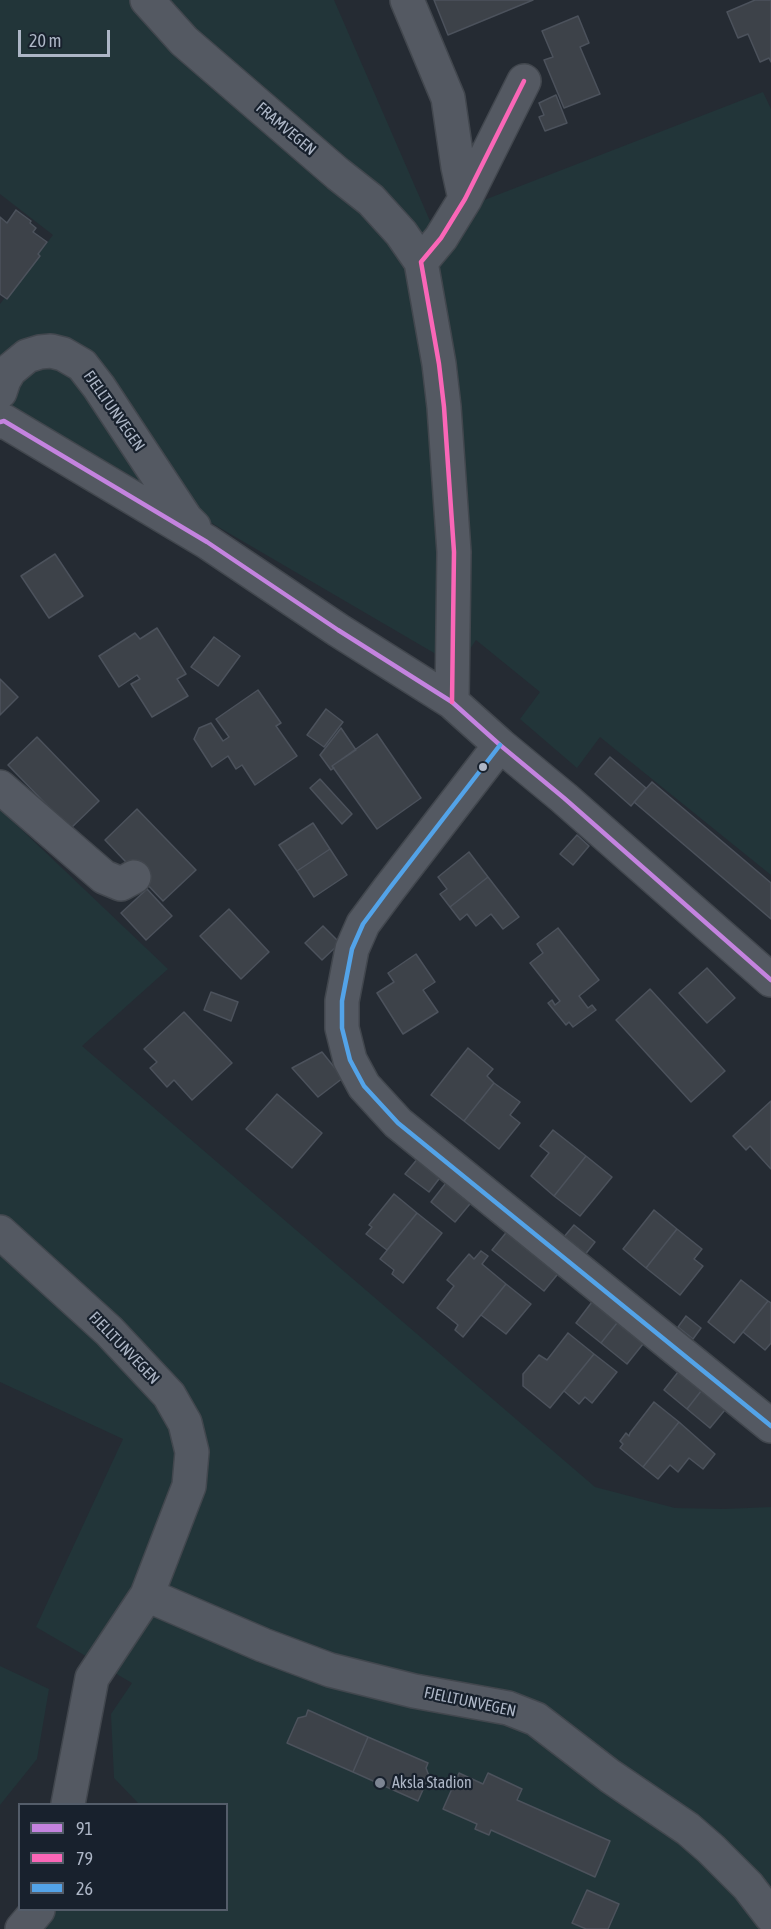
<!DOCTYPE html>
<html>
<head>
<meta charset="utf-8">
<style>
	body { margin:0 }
	#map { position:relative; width:771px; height:1929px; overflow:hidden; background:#252b33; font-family:"Asap Condensed",sans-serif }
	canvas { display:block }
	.legend { position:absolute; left:18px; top:1803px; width:210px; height:108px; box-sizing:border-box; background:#18212d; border:2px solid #545d6a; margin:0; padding:8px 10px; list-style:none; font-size:18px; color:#adb6c6 }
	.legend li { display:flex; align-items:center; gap:12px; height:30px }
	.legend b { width:30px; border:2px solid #545d6a }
	.scale { position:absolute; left:18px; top:30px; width:92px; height:27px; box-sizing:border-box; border:3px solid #adb6c6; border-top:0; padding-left:8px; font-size:18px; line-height:21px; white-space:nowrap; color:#adb6c6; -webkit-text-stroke:4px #18212d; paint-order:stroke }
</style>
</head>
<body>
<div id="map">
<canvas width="771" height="1929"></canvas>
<ul class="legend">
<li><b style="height:8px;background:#c483df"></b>91</li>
<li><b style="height:8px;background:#fa66b7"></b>79</li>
<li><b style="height:8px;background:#53a3e8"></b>26</li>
</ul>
<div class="scale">20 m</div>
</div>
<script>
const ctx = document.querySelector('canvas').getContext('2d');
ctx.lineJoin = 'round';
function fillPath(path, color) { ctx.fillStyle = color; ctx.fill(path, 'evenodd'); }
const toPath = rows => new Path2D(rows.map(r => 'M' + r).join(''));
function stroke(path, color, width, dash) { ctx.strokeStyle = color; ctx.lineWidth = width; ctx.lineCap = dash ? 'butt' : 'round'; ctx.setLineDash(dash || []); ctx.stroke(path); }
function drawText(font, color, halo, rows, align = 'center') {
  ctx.font = font + ' "Asap Condensed",sans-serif'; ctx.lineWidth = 4.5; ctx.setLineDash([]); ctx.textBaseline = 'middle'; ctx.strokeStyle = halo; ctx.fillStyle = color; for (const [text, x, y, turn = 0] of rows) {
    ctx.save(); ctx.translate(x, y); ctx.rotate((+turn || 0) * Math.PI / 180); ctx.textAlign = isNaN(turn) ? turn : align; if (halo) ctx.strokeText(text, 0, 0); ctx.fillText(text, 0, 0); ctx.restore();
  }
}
const green = toPath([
	[0,0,334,0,430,221,763,92,771,109,771,875,600,737,577,768,520,719,540,692,476,640,458,667,25,414,0,420,0,304,53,235,0,194],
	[0,809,168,969,82,1046,595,1487,675,1508,724,1509,771,1507,771,1929,30,1929,48,1910,226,1910,226,1804,139,1804,114,1778,111,1714,132,1683,36,1627,123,1439,0,1382],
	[0,1666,49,1689,37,1759,0,1805]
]);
const building = toPath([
	[434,0,533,0,448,35,434,0],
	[755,0,771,0,771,62,769,58,760,62,748,34,738,38,727,12,755,0],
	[578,16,589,43,580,47,600,94,564,108,544,60,553,57,542,31,578,16],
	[556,95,567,123,545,131,539,117,544,115,539,103,556,95],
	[16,210,31,221,30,223,36,228,33,232,47,242,38,254,40,256,7,299,0,294,0,217,7,223,16,210],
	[55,554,83,596,49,618,21,576,55,554],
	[157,628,186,674,177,679,188,696,152,717,131,684,140,679,137,675,119,687,99,656,135,633,140,639,157,628],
	[214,637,240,656,218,686,191,667,214,637],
	[0,679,18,697,0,715,0,679],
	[258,690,281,723,276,726,297,756,255,785,242,765,236,769,228,756,212,767,194,739,199,728,211,723,223,741,229,737,216,719,258,690],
	[326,709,343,722,324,747,307,735,326,709],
	[341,728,356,750,332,766,334,768,331,770,320,755,341,728],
	[377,734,421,798,377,829,332,766,377,734],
	[37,737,99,801,70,829,8,765,37,737],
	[610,757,646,788,631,806,595,774,610,757],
	[320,779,352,814,342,824,310,788,320,779],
	[652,782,771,883,771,919,634,802,652,782],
	[137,809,196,870,163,901,105,840,137,809],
	[313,823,330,849,297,871,279,845,313,823],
	[577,835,589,846,573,865,560,854,577,835],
	[330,849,347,875,314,897,297,871,330,849],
	[469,852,488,877,450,907,440,894,447,889,438,877,469,852],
	[488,877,519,917,503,929,491,914,476,926,467,914,460,920,450,907,488,877],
	[147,889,172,916,146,940,121,913,147,889],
	[229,909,269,952,241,979,200,936,229,909],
	[323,926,340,943,322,960,305,943,323,926],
	[558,928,599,980,579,996,588,1008,592,1005,596,1010,573,1027,569,1022,566,1025,548,1003,552,1000,555,1005,560,1001,530,963,543,953,537,944,558,928],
	[416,954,435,982,423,990,438,1012,403,1034,377,993,394,982,388,973,416,954],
	[707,968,735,998,707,1023,679,993,707,968],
	[650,989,725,1071,691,1102,616,1020,650,989],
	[211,992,238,1002,231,1021,204,1010,211,992],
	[184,1012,232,1063,192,1100,174,1080,167,1087,150,1068,157,1062,144,1049,184,1012],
	[468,1048,493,1069,487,1076,494,1083,464,1121,431,1095,468,1048],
	[322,1052,343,1078,318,1097,292,1068,322,1052],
	[494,1083,520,1102,510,1115,520,1123,499,1149,464,1121,494,1083],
	[277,1094,322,1133,292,1168,246,1129,277,1094],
	[771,1101,771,1169,750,1146,746,1150,733,1136,771,1101],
	[553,1130,586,1156,554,1196,531,1176,549,1153,540,1146,553,1130],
	[586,1156,612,1177,580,1216,554,1196,586,1156],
	[419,1157,442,1175,429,1192,405,1174,419,1157],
	[449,1179,474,1199,455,1222,431,1202,449,1179],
	[394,1194,417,1213,387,1250,366,1234,372,1227,369,1225,394,1194],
	[654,1210,677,1229,646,1268,623,1249,654,1210],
	[417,1213,442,1233,403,1283,392,1274,394,1270,380,1259,417,1213],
	[574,1225,595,1242,584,1256,563,1238,574,1225],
	[509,1229,561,1270,544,1291,492,1250,509,1229],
	[677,1229,702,1249,694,1259,703,1266,680,1295,646,1268,677,1229],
	[481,1251,488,1256,482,1264,506,1284,463,1337,455,1330,458,1325,437,1308,454,1286,447,1280,469,1254,474,1259,481,1251],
	[741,1280,768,1301,734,1343,708,1322,741,1280],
	[506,1284,531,1304,506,1334,481,1315,506,1284],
	[595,1298,621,1318,601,1343,576,1323,595,1298],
	[768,1301,771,1303,771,1343,765,1350,743,1332,768,1301],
	[686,1316,701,1328,693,1339,678,1327,686,1316],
	[621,1318,647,1339,627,1364,601,1343,621,1318],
	[568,1333,594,1354,550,1408,523,1386,523,1374,539,1355,547,1360,568,1333],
	[594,1354,617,1372,592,1403,585,1397,579,1404,564,1391,594,1354],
	[682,1367,705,1386,687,1409,664,1390,682,1367],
	[705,1386,729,1405,710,1428,687,1409,705,1386],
	[654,1402,679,1422,643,1467,620,1448,623,1444,620,1441,626,1433,629,1436,630,1433,654,1402],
	[679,1422,715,1454,703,1469,689,1458,678,1472,670,1465,658,1479,643,1467,679,1422],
	[308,1710,368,1737,353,1772,287,1743,298,1718,306,1716,308,1710],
	[368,1737,428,1763,426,1768,429,1776,418,1801,353,1772,368,1737],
	[459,1773,483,1784,488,1773,522,1789,517,1800,610,1841,595,1877,491,1830,489,1835,475,1829,477,1824,443,1809,459,1773],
	[587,1890,619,1904,608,1929,586,1929,572,1923,587,1890]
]);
const minor = toPath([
	[147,0,184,41,338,174,371,200,401,233,421,262,439,364,444,407,454,552,452,702],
	[407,0,448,98,458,167,465,199],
	[421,262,441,238,465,199,524,81],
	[0,392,4,380,10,370,27,356,40,352,51,351,63,354,82,365,99,387,186,519,194,527],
	[0,422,4,421,207,542,338,630,452,702,500,745,564,798,771,980],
	[500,745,389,889,363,924,352,949,342,1001,342,1028,350,1060,364,1086,398,1123,771,1426],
	[0,787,104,877,121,884,134,877],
	[0,1232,109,1331,169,1395,185,1423,192,1452,189,1486,147,1595,92,1678,68,1804],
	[147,1595,263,1645,330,1670,414,1691,508,1708,536,1719,610,1776,688,1829,711,1849,748,1886,771,1916],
	[22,1929,38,1910]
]);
const bus1 = toPath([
	[0,422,4,421,207,542,338,630,452,702,500,745,564,798,771,980]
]);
const bus2 = toPath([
	[452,702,454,552,444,407,439,364,421,262,441,238,465,199,524,81]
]);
const bus3 = toPath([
	[500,745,389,889,363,924,352,949,342,1001,342,1028,350,1060,364,1086,398,1123,771,1426]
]);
const markers = [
	[483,767,5,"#adb6c6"],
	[380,1783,6,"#7d8593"]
];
const streetNames = [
	["FRAMVEGEN",286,129,40],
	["FJELLTUNVEGEN",114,411,55],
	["FJELLTUNVEGEN",124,1348,46],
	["FJELLTUNVEGEN",470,1702,12]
];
const poiNames = [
	["Aksla Stadion",392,1783]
];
fillPath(green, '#223539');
fillPath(building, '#3d4249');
stroke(building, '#4c525c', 1.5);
stroke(minor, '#42474e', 36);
stroke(minor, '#545962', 33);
stroke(bus1, '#c483df', 4.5);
stroke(bus2, '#fa66b7', 4.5);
stroke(bus3, '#53a3e8', 4.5);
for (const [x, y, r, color] of markers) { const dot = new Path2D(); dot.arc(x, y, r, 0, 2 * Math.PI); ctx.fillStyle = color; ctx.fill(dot); stroke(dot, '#18212d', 2); }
drawText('16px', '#adb6c6', '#18212d', streetNames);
drawText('16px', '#adb6c6', '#18212d', poiNames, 'left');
</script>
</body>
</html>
